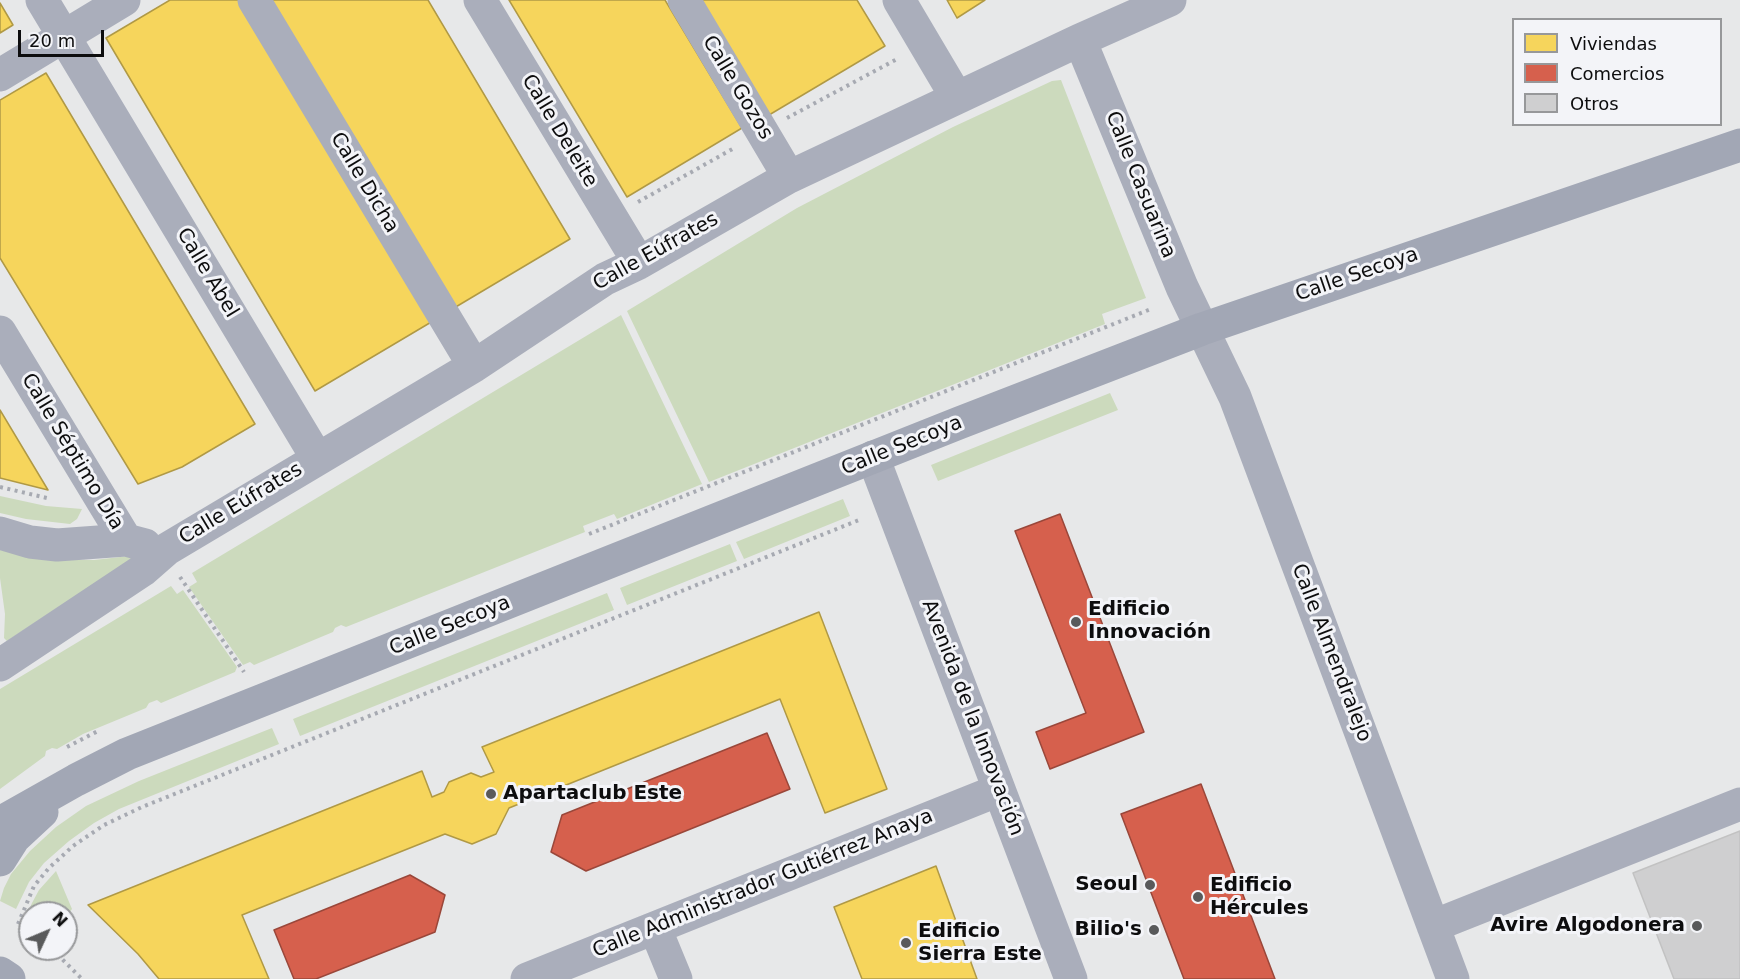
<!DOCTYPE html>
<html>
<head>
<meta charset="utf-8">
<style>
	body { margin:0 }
	#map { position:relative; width:1740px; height:979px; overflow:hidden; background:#e7e8e9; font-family:"DejaVu Sans",sans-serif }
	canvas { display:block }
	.legend { position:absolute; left:1512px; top:18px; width:210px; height:108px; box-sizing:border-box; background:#f3f4f8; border:2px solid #97989a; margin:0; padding:8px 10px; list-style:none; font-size:18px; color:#0d0d0e }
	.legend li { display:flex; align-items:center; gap:12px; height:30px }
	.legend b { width:30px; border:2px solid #97989a }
	.north { position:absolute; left:18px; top:901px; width:60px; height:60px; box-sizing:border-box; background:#f3f4f8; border:2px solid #97989a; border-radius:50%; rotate:46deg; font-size:16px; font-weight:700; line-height:24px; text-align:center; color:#0d0d0e }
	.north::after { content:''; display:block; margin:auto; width:21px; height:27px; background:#595a5b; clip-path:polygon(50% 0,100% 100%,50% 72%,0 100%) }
	.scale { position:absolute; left:18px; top:30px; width:86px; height:27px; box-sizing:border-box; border:3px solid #0d0d0e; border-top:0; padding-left:8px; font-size:18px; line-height:21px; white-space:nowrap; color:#0d0d0e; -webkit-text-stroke:4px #f3f4f8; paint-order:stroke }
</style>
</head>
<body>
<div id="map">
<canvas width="1740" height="979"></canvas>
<ul class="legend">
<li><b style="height:16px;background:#f6d55c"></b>Viviendas</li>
<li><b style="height:16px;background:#d6604d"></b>Comercios</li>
<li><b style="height:16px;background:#cfcfd0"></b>Otros</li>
</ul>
<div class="north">N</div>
<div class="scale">20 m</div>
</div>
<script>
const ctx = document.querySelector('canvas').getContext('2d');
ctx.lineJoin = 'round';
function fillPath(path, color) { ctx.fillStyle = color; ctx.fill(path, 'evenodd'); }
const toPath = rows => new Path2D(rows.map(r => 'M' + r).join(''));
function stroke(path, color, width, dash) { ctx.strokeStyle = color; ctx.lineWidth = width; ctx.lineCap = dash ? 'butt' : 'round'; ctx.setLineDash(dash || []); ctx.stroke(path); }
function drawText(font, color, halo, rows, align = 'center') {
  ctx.font = font + ' "DejaVu Sans",sans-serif'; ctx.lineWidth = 6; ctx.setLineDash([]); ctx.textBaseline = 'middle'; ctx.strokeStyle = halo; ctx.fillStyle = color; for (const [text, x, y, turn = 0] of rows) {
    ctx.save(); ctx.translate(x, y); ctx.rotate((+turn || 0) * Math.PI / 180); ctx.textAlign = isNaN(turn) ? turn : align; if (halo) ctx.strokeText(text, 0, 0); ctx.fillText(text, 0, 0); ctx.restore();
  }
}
const green = toPath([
	[1061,80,1146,298,1102,314,1105,324,709,482,627,311,797,208,953,127,1052,81],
	[621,315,702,484,617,519,614,514,583,526,585,532,346,627,341,625,335,628,333,632,254,665,250,662,243,665,189,587,197,582,192,573],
	[1110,393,1118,410,938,481,931,465],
	[0,496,46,506,82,509,77,519,70,524,26,519,0,513],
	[843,499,850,516,744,559,736,542],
	[730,544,737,561,627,605,620,588],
	[0,550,56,559,94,560,138,555,7,641,4,638,5,614,0,578],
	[171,586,177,594,183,590,237,667,235,672,161,703,157,700,149,703,146,708,83,734,57,749,52,748,46,751,45,756,0,789,0,689],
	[607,593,614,610,300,736,293,719],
	[272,728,279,744,119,809,94,823,69,841,44,863,29,882,16,909,0,901,4,888,11,874,30,851,56,827,86,806,139,781],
	[56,871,72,909,66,917,66,913,30,913,30,917,27,915,32,903,39,890]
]);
const homes = toPath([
	[170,0,243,0,433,321,315,391,106,38,170,0],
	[270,0,428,0,570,239,454,308,270,0],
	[509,0,665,0,742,128,627,197,509,0],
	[700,0,857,0,885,46,769,115,700,0],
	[947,0,985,0,957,18,947,0],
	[0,3,13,25,0,33,0,3],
	[46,73,255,424,182,467,138,484,0,258,0,100,46,73],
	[0,410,48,490,0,478,0,410],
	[819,612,887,789,825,813,780,699,509,808,496,834,472,844,445,834,242,915,269,979,159,979,138,954,88,905,422,771,432,797,444,792,449,782,471,773,481,777,494,772,482,747,819,612],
	[936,866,977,979,862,979,834,907,936,866]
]);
const shops = toPath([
	[1060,514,1144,732,1050,769,1036,732,1086,713,1015,531,1060,514],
	[767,733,790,789,586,871,551,852,562,815,767,733],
	[1201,784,1275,979,1184,979,1121,814,1201,784],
	[410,875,445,895,435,932,316,979,294,979,274,930,410,875]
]);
const building = toPath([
	[1740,831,1740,979,1674,979,1633,873,1740,831]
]);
const path = toPath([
	[787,118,899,58],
	[638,202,736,147],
	[0,487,47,498],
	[589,534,1151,309],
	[180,577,244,672],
	[67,747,100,730],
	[30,933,18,924,34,886,49,868,73,846,104,825,142,807,859,520],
	[52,949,82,979]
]);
const minor = toPath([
	[42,0,317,458],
	[254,0,474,366],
	[480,0,639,263],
	[684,0,789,177],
	[899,0,957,98],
	[1080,40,1182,287,1235,397,1453,979],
	[0,75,124,0],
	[0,332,126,540],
	[873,457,1071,979],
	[0,533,30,542,57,545,126,540,145,545],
	[0,665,143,570,167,549,474,366,605,279,639,263,789,177,1080,40,1170,0],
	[1433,926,1740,804],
	[655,928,676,979],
	[527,979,999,790]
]);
const major = toPath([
	[0,823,76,780,127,754,959,423,1202,329,1740,145],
	[0,860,14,838,42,812],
	[0,973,9,979]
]);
const markers = [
	[1076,622,6,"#595a5b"],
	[491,794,6,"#595a5b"],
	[1150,885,6,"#595a5b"],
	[1198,897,6,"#595a5b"],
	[1697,926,6,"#595a5b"],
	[1154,930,6,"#595a5b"],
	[906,943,6,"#595a5b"]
];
const streetNames = [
	["Calle Gozos",737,88,59],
	["Calle Deleite",559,131,59],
	["Calle Dicha",364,183,59],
	["Calle Casuarina",1140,185,68],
	["Calle Eúfrates",656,252,-29],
	["Calle Abel",207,273,59],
	["Calle Secoya",1357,275,-19],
	["Calle Secoya",902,446,-22],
	["Calle Séptimo Día",72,452,59],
	["Calle Eúfrates",241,504,-31],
	["Calle Secoya",450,626,-22],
	["Calle Almendralejo",1331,653,69],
	["Avenida de la Innovación",972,718,69],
	["Calle Administrador Gutiérrez Anaya",763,884,-22]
];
const poiNames = [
	["Edificio",1088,610],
	["Innovación",1088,633],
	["Apartaclub Este",503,794],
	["Seoul",1138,885,"right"],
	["Edificio",1210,886],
	["Hércules",1210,909],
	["Avire Algodonera",1685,926,"right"],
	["Bilio's",1142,930,"right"],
	["Edificio",918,932],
	["Sierra Este",918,955]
];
fillPath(green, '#ccdabd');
fillPath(homes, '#f6d55c');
stroke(homes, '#b09945', 1.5);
fillPath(shops, '#d6604d');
stroke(shops, '#9a473a', 1.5);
fillPath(building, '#cfcfd0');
stroke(building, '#c2c2c2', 1.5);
stroke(path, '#a7aab2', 4, [3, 4.5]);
stroke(minor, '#aaaebb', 33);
stroke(major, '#a2a7b5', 33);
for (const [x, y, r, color] of markers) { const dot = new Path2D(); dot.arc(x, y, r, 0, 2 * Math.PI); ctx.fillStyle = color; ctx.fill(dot); stroke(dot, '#f3f4f8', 2); }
drawText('20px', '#0d0d0e', '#f3f4f8', streetNames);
drawText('bold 20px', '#0d0d0e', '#f3f4f8', poiNames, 'left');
</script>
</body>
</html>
